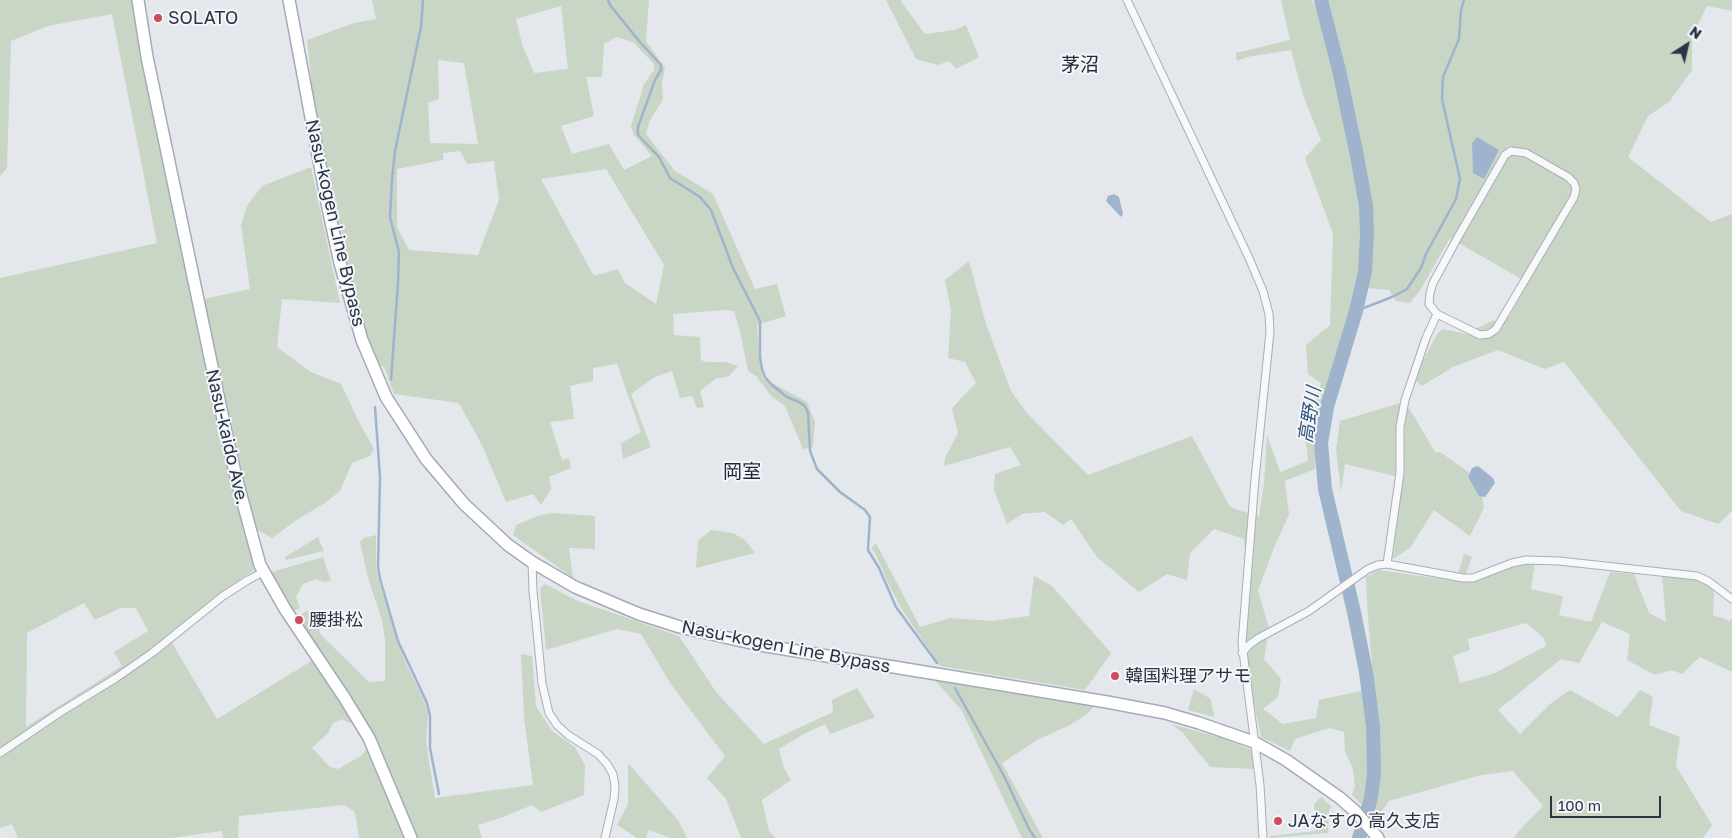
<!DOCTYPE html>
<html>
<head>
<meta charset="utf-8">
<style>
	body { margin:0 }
	#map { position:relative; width:1732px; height:838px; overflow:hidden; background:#e4e7ec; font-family:"Golos Text",sans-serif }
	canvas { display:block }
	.north { position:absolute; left:1662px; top:20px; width:50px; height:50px; -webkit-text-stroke:4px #f4f6f9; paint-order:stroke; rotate:35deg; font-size:14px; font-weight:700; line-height:20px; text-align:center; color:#2b3445 }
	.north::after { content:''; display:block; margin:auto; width:18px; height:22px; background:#2b3445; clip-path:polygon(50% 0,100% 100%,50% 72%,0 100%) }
	.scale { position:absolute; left:1550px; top:796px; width:111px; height:22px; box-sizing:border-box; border:2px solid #2b3445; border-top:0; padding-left:6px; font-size:15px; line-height:18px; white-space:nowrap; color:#2b3445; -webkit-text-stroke:4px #f4f6f9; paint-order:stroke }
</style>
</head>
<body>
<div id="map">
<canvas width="1732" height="838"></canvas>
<div class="north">N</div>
<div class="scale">100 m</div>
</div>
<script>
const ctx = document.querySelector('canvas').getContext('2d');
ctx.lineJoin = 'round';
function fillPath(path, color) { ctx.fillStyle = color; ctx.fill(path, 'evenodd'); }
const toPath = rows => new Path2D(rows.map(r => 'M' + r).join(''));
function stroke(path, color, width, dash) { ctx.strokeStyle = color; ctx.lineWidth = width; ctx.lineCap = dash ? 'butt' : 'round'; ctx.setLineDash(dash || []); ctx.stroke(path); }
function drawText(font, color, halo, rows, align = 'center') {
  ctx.font = font + ' "Golos Text","Noto Sans JP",sans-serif'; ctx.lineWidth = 4; ctx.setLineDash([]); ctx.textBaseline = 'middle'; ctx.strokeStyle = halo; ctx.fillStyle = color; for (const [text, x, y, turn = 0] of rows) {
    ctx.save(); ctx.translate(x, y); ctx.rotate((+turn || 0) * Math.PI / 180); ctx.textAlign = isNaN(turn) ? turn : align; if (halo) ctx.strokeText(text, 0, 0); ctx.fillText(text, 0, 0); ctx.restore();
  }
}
const green = toPath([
	[0,0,132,0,146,76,228,469,255,569,225,590,168,636,217,719,313,660,354,722,349,723,342,719,333,723,328,733,312,748,330,767,338,769,361,756,370,745,297,617,306,611,315,612,320,634,369,682,385,681,385,639,382,620,368,578,360,542,364,538,376,535,376,566,378,579,404,659,425,703,428,714,426,739,428,755,435,798,533,785,524,718,521,654,532,656,536,706,552,731,575,747,585,766,584,795,541,812,532,805,503,817,478,825,482,838,359,838,355,812,344,805,239,816,238,838,223,838,222,831,171,838,18,838,12,824,0,828,0,278,157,243,112,14,48,26,11,41,7,168,0,176],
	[84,603,95,620,120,608,136,608,148,631,114,652,122,666,26,727,27,633],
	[372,0,649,0,646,41,665,68,662,83,663,99,649,122,646,134,675,171,713,194,755,289,777,284,786,316,757,325,760,364,763,378,807,402,815,422,813,447,803,449,785,406,772,397,756,376,748,371,740,331,734,311,725,310,673,314,674,335,700,337,701,360,705,362,726,362,738,366,729,376,715,379,700,391,704,407,697,408,692,396,680,398,672,371,655,377,631,394,651,447,623,459,621,443,641,432,617,364,593,368,593,381,570,386,574,419,550,422,562,460,569,458,571,468,549,477,551,489,541,505,533,494,506,502,482,445,459,403,394,394,384,367,375,362,363,328,344,265,323,162,313,95,307,40,354,23,376,19],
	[561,6,568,69,534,73,522,44,516,19],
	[617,37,634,43,654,64,654,70,644,84,631,126,634,135,652,156,624,170,609,144,572,154,561,126,594,116,586,77,602,77,604,44],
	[438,60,464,63,478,144,430,143,428,103,439,99],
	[460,151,467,164,494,161,499,200,478,255,409,250,397,227,397,169,443,160,443,153],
	[606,169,664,265,656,304,625,283,618,269,594,276,541,179],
	[886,0,900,0,925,34,955,30,966,25,979,57,956,69,949,61,938,65,916,59],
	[1281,0,1312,0,1316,8,1325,0,1732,0,1732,11,1707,6,1692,37,1692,70,1669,102,1648,116,1628,157,1711,222,1732,214,1732,511,1718,524,1681,511,1564,362,1545,369,1498,350,1453,367,1422,386,1416,381,1423,361,1437,334,1443,329,1466,334,1489,322,1509,317,1528,283,1450,238,1421,289,1410,303,1396,301,1389,290,1357,287,1326,397,1315,469,1285,481,1289,514,1273,550,1258,591,1269,628,1264,659,1281,679,1278,697,1263,709,1283,724,1316,718,1319,700,1374,688,1368,618,1366,577,1378,570,1456,581,1464,554,1472,557,1463,582,1472,582,1514,565,1535,563,1531,589,1563,596,1559,615,1591,622,1610,572,1634,574,1649,613,1666,622,1662,575,1696,578,1708,583,1714,590,1713,615,1730,621,1732,618,1732,672,1700,657,1682,674,1672,670,1655,675,1627,660,1630,634,1602,622,1579,663,1561,659,1498,710,1520,734,1550,704,1570,690,1618,717,1640,690,1653,697,1649,725,1680,737,1676,766,1712,825,1703,838,1514,838,1517,833,1543,806,1513,771,1481,775,1389,801,1376,819,1352,795,1355,786,1353,769,1345,751,1344,732,1329,728,1295,739,1290,751,1261,737,1249,679,1245,641,1248,587,1244,539,1214,529,1190,553,1187,580,1167,574,1139,592,1097,557,1071,519,1063,525,1045,512,1022,514,1007,524,994,490,995,474,1021,465,1010,447,944,466,945,458,958,433,952,408,976,383,965,362,948,358,951,310,945,280,969,261,986,324,1011,391,1027,413,1088,475,1192,436,1230,507,1259,517,1264,484,1267,435,1280,472,1308,461,1305,430,1321,383,1308,374,1306,345,1330,325,1333,234,1305,158,1321,140,1303,95,1291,50,1247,57,1237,61,1236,53,1290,40],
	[1526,623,1544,638,1546,646,1493,674,1460,683,1453,656,1470,650,1468,639],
	[311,167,340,303,282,299,277,347,311,372,341,384,361,426,374,449,370,456,352,463,340,491,325,503,298,519,272,538,254,528,204,299,250,289,241,225,247,206,262,186],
	[1400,403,1395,476,1345,464,1341,492,1336,449,1340,421],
	[1409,408,1435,452,1440,452,1470,473,1468,477,1479,495,1482,496,1484,508,1470,536,1434,510,1410,548,1393,559,1404,464,1405,411],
	[552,513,595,516,595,549,569,548,573,578,513,535,516,525,540,515],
	[711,530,733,533,745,540,755,553,696,568,698,541],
	[318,537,324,551,286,560,285,557],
	[876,543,920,627,950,618,991,621,1029,616,1034,576,1052,586,1111,653,1085,690,940,666,901,608,887,581,876,555,871,548],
	[323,557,331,581,324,582,316,579,303,584,296,597,300,608,293,611,273,577,272,572],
	[545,584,578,601,679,636,716,692,764,744,833,712,832,700,857,688,875,717,830,734,825,724,804,734,779,749,784,768,791,780,762,800,769,831,776,838,741,838,726,799,707,778,725,756,670,683,641,634,617,629,546,650,540,588],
	[934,679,1095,705,1086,715,1068,726,1037,740,1002,763,1043,838,1022,838,962,711],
	[1194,689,1211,699,1214,717,1188,710],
	[1171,724,1222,738,1252,750,1255,769,1210,767,1183,733],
	[628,763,678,820,687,838,670,838,649,830,646,838,637,838,617,825,628,804],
	[1321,797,1332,807,1329,810,1328,833,1270,838,1270,836,1316,831,1314,804]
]);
const water = toPath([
	[1477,137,1499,150,1484,179,1473,173,1472,143],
	[1114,194,1119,197,1123,214,1121,217,1106,201,1108,196],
	[1478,466,1493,478,1495,483,1485,497,1479,496,1468,477,1472,468]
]);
const stream = toPath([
	[608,0,610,5,639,41,661,65,661,70,655,80,638,127,638,135,659,157,670,178,700,197,711,210,733,268,760,321,760,357,762,369,765,377,772,385,787,397,799,402,805,406,808,413,810,451,817,469,840,492,865,510,870,517,868,550,879,568,896,607,937,663],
	[1356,311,1392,297,1407,289,1421,268,1426,254,1456,199,1460,179,1442,99,1443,77,1459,39,1461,10,1464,0],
	[391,380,398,283,399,252,390,217,392,180,395,151,421,27,423,0],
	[375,407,380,477,378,567,380,579,398,641,427,703,430,716,430,748,439,794],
	[955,688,1004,776,1029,829,1035,838]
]);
const river = toPath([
	[1321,0,1339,70,1357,156,1366,206,1367,234,1365,272,1356,311,1327,407,1321,443,1325,489,1354,612,1366,672,1373,726,1374,773,1371,798,1359,838]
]);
const street = toPath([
	[1127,0,1249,258,1263,291,1269,314,1270,332,1255,479,1242,643,1260,785,1263,838],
	[1511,151,1526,153,1568,177,1574,183,1576,189,1574,197,1496,329,1489,334,1480,335,1437,314,1429,304,1430,293,1433,283,1458,237,1505,155,1511,151],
	[532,562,533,591,542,683,549,713,557,725,568,735,598,754,607,764,613,774,615,786,614,799,605,838],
	[1387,564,1400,473,1400,427,1405,400,1426,338,1437,314],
	[1242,653,1249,645,1257,639,1309,611,1368,569,1378,565,1387,564,1463,578,1473,578,1512,563,1526,560,1559,561,1697,576,1708,581,1732,599],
	[0,753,59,713,116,678,152,653,223,596,248,580,263,572]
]);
const primary = toPath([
	[138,0,147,57,223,419,236,477,260,565,285,609,344,697,369,738,411,838],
	[289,0,328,208,340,263,362,340,386,397,426,459,464,504,508,545,532,562,575,587,639,614,680,627,760,645,1107,702,1165,713,1199,723,1254,742,1286,760,1340,798,1356,812,1378,838]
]);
const markers = [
	[158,18,5,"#d1495b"],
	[299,620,5,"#d1495b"],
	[1115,676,5,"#d1495b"],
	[1278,821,5,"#d1495b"]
];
const poiNames = [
	["SOLATO",168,18],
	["腰掛松",309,620],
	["韓国料理アサモ",1125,676],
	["JAなすの 高久支店",1288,821]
];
const streetNames = [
	["Nasu-kogen Line Bypass",335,223,77],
	["Nasu-kaido Ave.",227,437,77],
	["Nasu-kogen Line Bypass",786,647,11]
];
const neighbourhoodNames = [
	["茅沼",1080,65],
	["岡室",742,472]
];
const waterNames = [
	["高野川",1310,415,-81]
];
fillPath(green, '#c9d6c5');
fillPath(water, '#9fb4cc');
stroke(stream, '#9fb4cc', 2.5);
stroke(river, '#9fb4cc', 14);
stroke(street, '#a9aeb7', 9);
stroke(primary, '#a3abb8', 14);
stroke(street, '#f7f8fa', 7);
stroke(primary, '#fff', 11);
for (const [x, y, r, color] of markers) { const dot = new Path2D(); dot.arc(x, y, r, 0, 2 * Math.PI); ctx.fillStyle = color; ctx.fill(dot); stroke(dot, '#f4f6f9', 2); }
drawText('18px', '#2b3445', '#f4f6f9', poiNames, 'left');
drawText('18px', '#2b3445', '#f4f6f9', streetNames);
drawText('19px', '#1d2536', '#f4f6f9', neighbourhoodNames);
drawText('italic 19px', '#34527a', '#f4f6f9', waterNames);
</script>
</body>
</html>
